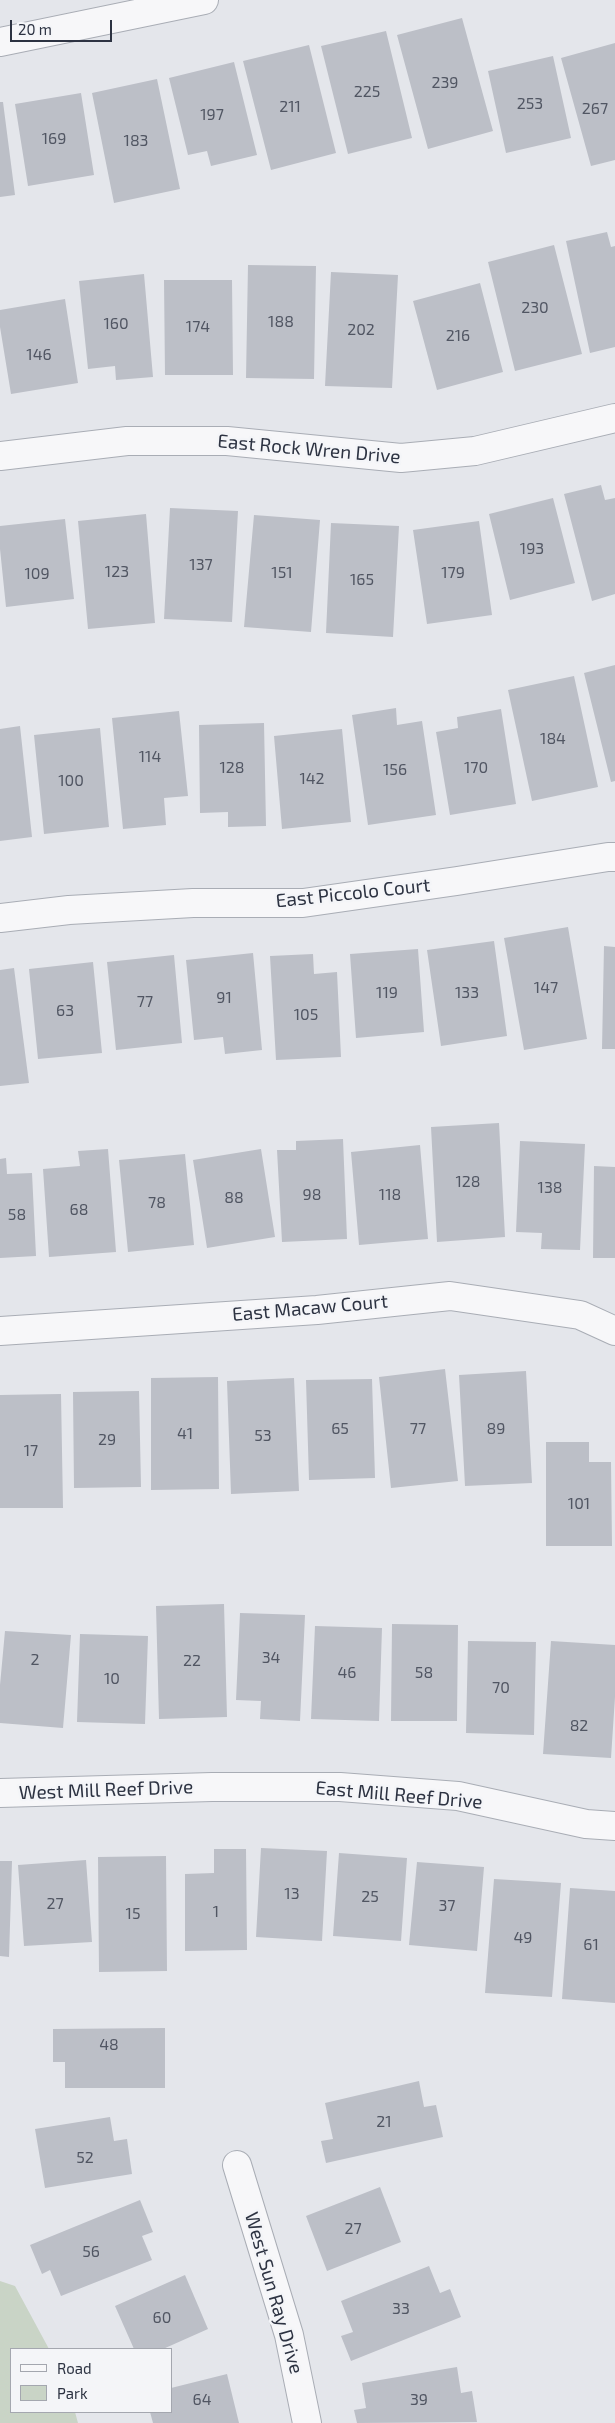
<!DOCTYPE html>
<html>
<head>
<meta charset="utf-8">
<style>
	body { margin:0 }
	#map { position:relative; width:615px; height:2423px; overflow:hidden; background:#e4e6eb; font-family:"Exo 2",sans-serif }
	canvas { display:block }
	.legend { position:absolute; left:10px; top:2348px; width:162px; height:65px; box-sizing:border-box; background:#f4f5f8; border:1px solid #a4a7af; margin:0; padding:6px 9px; list-style:none; font-size:15px; color:#2d3342 }
	.legend li { display:flex; align-items:center; gap:10px; height:25px }
	.legend b { width:25px; border:1px solid #a4a7af }
	.scale { position:absolute; left:10px; top:20px; width:102px; height:22px; box-sizing:border-box; border:2px solid #2d3342; border-top:0; padding-left:6px; font-size:15px; line-height:18px; white-space:nowrap; color:#2d3342; -webkit-text-stroke:4px #f4f5f8; paint-order:stroke }
</style>
</head>
<body>
<div id="map">
<canvas width="615" height="2423"></canvas>
<ul class="legend">
<li><b style="height:6px;background:#f7f7f9"></b>Road</li>
<li><b style="height:14px;background:#c9d4c6"></b>Park</li>
</ul>
<div class="scale">20 m</div>
</div>
<script>
const ctx = document.querySelector('canvas').getContext('2d');
ctx.lineJoin = 'round';
function fillPath(path, color) { ctx.fillStyle = color; ctx.fill(path, 'evenodd'); }
const toPath = rows => new Path2D(rows.map(r => 'M' + r).join(''));
function stroke(path, color, width, dash) { ctx.strokeStyle = color; ctx.lineWidth = width; ctx.lineCap = dash ? 'butt' : 'round'; ctx.setLineDash(dash || []); ctx.stroke(path); }
function drawText(font, color, halo, rows, align = 'center') {
  ctx.font = font + ' "Exo 2",sans-serif'; ctx.lineWidth = 5; ctx.setLineDash([]); ctx.textBaseline = 'middle'; ctx.strokeStyle = halo; ctx.fillStyle = color; for (const [text, x, y, turn = 0] of rows) {
    ctx.save(); ctx.translate(x, y); ctx.rotate((+turn || 0) * Math.PI / 180); ctx.textAlign = isNaN(turn) ? turn : align; if (halo) ctx.strokeText(text, 0, 0); ctx.fillText(text, 0, 0); ctx.restore();
  }
}
const green = toPath([
	[0,2281,15,2286,49,2349,11,2349,11,2412,75,2412,78,2423,0,2423]
]);
const building = toPath([
	[462,18,493,131,428,149,397,35],
	[386,31,412,138,348,154,321,46],
	[615,43,615,160,591,166,561,58],
	[309,45,336,153,271,170,243,61],
	[553,56,571,138,506,153,488,71],
	[234,62,257,155,211,166,207,151,188,155,169,78],
	[157,79,180,189,114,203,92,93],
	[81,93,94,175,28,186,15,104],
	[0,102,3,102,15,195,0,197],
	[607,232,611,247,615,246,615,347,590,353,566,241],
	[554,245,582,354,515,371,488,262],
	[248,265,316,266,314,379,246,378],
	[331,272,398,275,392,388,325,386],
	[144,274,153,377,116,380,115,366,88,369,79,281],
	[164,280,232,280,233,375,165,375],
	[480,283,503,372,437,390,413,301],
	[65,299,78,383,11,394,0,327,0,310],
	[601,485,605,500,615,498,615,594,592,601,564,494],
	[553,498,575,583,510,600,489,514],
	[170,508,238,511,232,622,164,619],
	[146,514,155,623,88,629,78,521],
	[254,515,320,520,311,632,244,627],
	[65,519,74,599,6,607,0,549,0,526],
	[479,521,492,615,427,624,413,530],
	[331,523,399,526,393,637,326,633],
	[615,665,615,781,611,782,584,673],
	[574,676,598,787,532,801,508,690],
	[396,708,397,725,422,721,436,815,368,825,352,715],
	[501,709,516,804,450,815,436,732,458,728,457,717],
	[179,711,188,796,164,798,166,825,123,829,112,718],
	[264,723,266,826,228,827,228,812,200,813,199,725],
	[20,726,32,837,0,841,0,729],
	[100,728,109,827,44,834,34,735],
	[342,729,351,822,282,829,274,736],
	[568,927,587,1039,524,1050,504,938],
	[494,941,507,1036,441,1046,427,950],
	[604,946,615,947,615,1049,602,1049],
	[418,949,424,1032,356,1038,350,954],
	[253,953,262,1050,225,1054,223,1037,194,1040,186,960],
	[313,954,314,974,337,972,341,1057,276,1060,270,956],
	[174,955,182,1043,116,1050,107,962],
	[93,962,102,1053,38,1059,29,969],
	[14,968,29,1083,0,1086,0,970],
	[499,1123,505,1237,437,1242,431,1127],
	[343,1139,347,1239,282,1242,277,1150,296,1150,296,1141],
	[520,1141,585,1144,580,1250,541,1249,542,1233,516,1232],
	[420,1145,428,1239,359,1245,351,1152],
	[108,1149,116,1252,49,1257,43,1169,80,1166,78,1151],
	[261,1149,275,1237,207,1248,193,1160],
	[185,1154,194,1245,128,1252,119,1160],
	[6,1158,7,1174,32,1173,36,1256,0,1258,0,1159],
	[594,1166,615,1167,615,1258,593,1258],
	[445,1369,458,1481,391,1488,379,1377],
	[526,1371,532,1483,465,1486,459,1375],
	[218,1377,219,1489,151,1490,151,1378],
	[294,1378,299,1491,231,1494,227,1381],
	[372,1379,375,1478,309,1480,306,1380],
	[139,1391,141,1487,74,1488,73,1392],
	[61,1394,63,1508,0,1508,0,1395],
	[546,1442,589,1442,589,1462,611,1462,612,1546,546,1546],
	[224,1604,227,1717,159,1719,156,1606],
	[240,1613,305,1615,300,1721,260,1719,261,1701,236,1700],
	[392,1624,458,1625,457,1721,391,1721],
	[315,1626,382,1628,379,1721,311,1719],
	[5,1631,71,1635,63,1728,0,1723,0,1685],
	[80,1634,148,1636,145,1724,77,1722],
	[468,1641,536,1642,534,1735,466,1733],
	[551,1641,615,1645,615,1697,611,1758,543,1754],
	[261,1848,327,1851,322,1941,256,1937],
	[214,1849,246,1849,247,1950,185,1951,185,1874,214,1873],
	[339,1853,407,1858,401,1941,333,1936],
	[166,1856,167,1971,99,1972,98,1857],
	[86,1860,92,1942,24,1946,18,1865],
	[0,1861,12,1861,9,1957,0,1956],
	[417,1862,484,1867,477,1951,409,1945],
	[494,1879,561,1883,552,1997,485,1993],
	[570,1888,615,1891,615,2003,562,1999],
	[165,2028,165,2088,65,2088,65,2062,53,2062,53,2029],
	[419,2081,424,2107,436,2105,443,2137,326,2163,321,2141,333,2139,325,2103],
	[110,2117,114,2141,127,2139,132,2174,45,2188,35,2129],
	[380,2187,401,2242,327,2271,306,2216],
	[140,2200,153,2232,142,2236,152,2260,61,2296,50,2270,42,2274,30,2245],
	[429,2266,440,2293,450,2289,461,2317,351,2361,341,2336,353,2332,341,2301],
	[185,2275,208,2329,163,2349,134,2349,115,2306],
	[457,2367,461,2393,472,2391,477,2422,357,2423,354,2410,366,2408,362,2383],
	[227,2374,239,2423,153,2423,150,2412,171,2412,171,2388]
]);
const minor = toPath([
	[0,42,204,0],
	[0,456,127,441,227,441,401,458,475,451,615,418],
	[0,918,69,910,193,903,303,903,457,881,608,857,615,857],
	[0,1331,317,1310,450,1296,580,1315,615,1331],
	[0,1793,212,1787,340,1787,458,1796,586,1824,615,1826],
	[237,2165,289,2335,307,2423]
]);
const numberNames = [
	["239",445,83],
	["225",367,92],
	["253",530,104],
	["211",290,107],
	["267",595,109],
	["197",212,115],
	["169",54,139],
	["183",136,141],
	["230",535,308],
	["188",281,322],
	["160",116,324],
	["174",198,327],
	["202",361,330],
	["216",458,336],
	["146",39,355],
	["193",532,549],
	["137",201,565],
	["123",117,572],
	["151",282,573],
	["179",453,573],
	["109",37,574],
	["165",362,580],
	["184",553,739],
	["114",150,757],
	["128",232,768],
	["170",476,768],
	["156",395,770],
	["142",312,779],
	["100",71,781],
	["147",546,988],
	["119",387,993],
	["133",467,993],
	["91",224,998],
	["77",145,1002],
	["63",65,1011],
	["105",306,1015],
	["128",468,1182],
	["138",550,1188],
	["98",312,1195],
	["118",390,1195],
	["88",234,1198],
	["78",157,1203],
	["68",79,1210],
	["58",17,1215],
	["65",340,1429],
	["77",418,1429],
	["89",496,1429],
	["41",185,1434],
	["53",263,1436],
	["29",107,1440],
	["17",31,1451],
	["101",579,1504],
	["34",271,1658],
	["2",35,1660],
	["22",192,1661],
	["46",347,1673],
	["58",424,1673],
	["10",112,1679],
	["70",501,1688],
	["82",579,1726],
	["13",292,1894],
	["25",370,1897],
	["27",55,1904],
	["37",447,1906],
	["1",216,1912],
	["15",133,1914],
	["49",523,1938],
	["61",591,1945],
	["48",109,2045],
	["21",384,2122],
	["52",85,2158],
	["27",353,2229],
	["56",91,2252],
	["33",401,2309],
	["60",162,2318],
	["64",202,2400],
	["39",419,2400]
];
const streetNames = [
	["East Rock Wren Drive",309,449,5],
	["East Piccolo Court",353,893,-6],
	["East Macaw Court",310,1308,-5],
	["West Mill Reef Drive",106,1790,-2],
	["East Mill Reef Drive",399,1795,5],
	["West Sun Ray Drive",274,2293,74]
];
fillPath(green, '#c9d4c6');
fillPath(building, '#bcbfc7');
stroke(minor, '#a9adb5', 30);
stroke(minor, '#f7f7f9', 28);
drawText('16px', '#515663', null, numberNames);
drawText('19px', '#2d3342', '#f4f5f8', streetNames);
</script>
</body>
</html>
